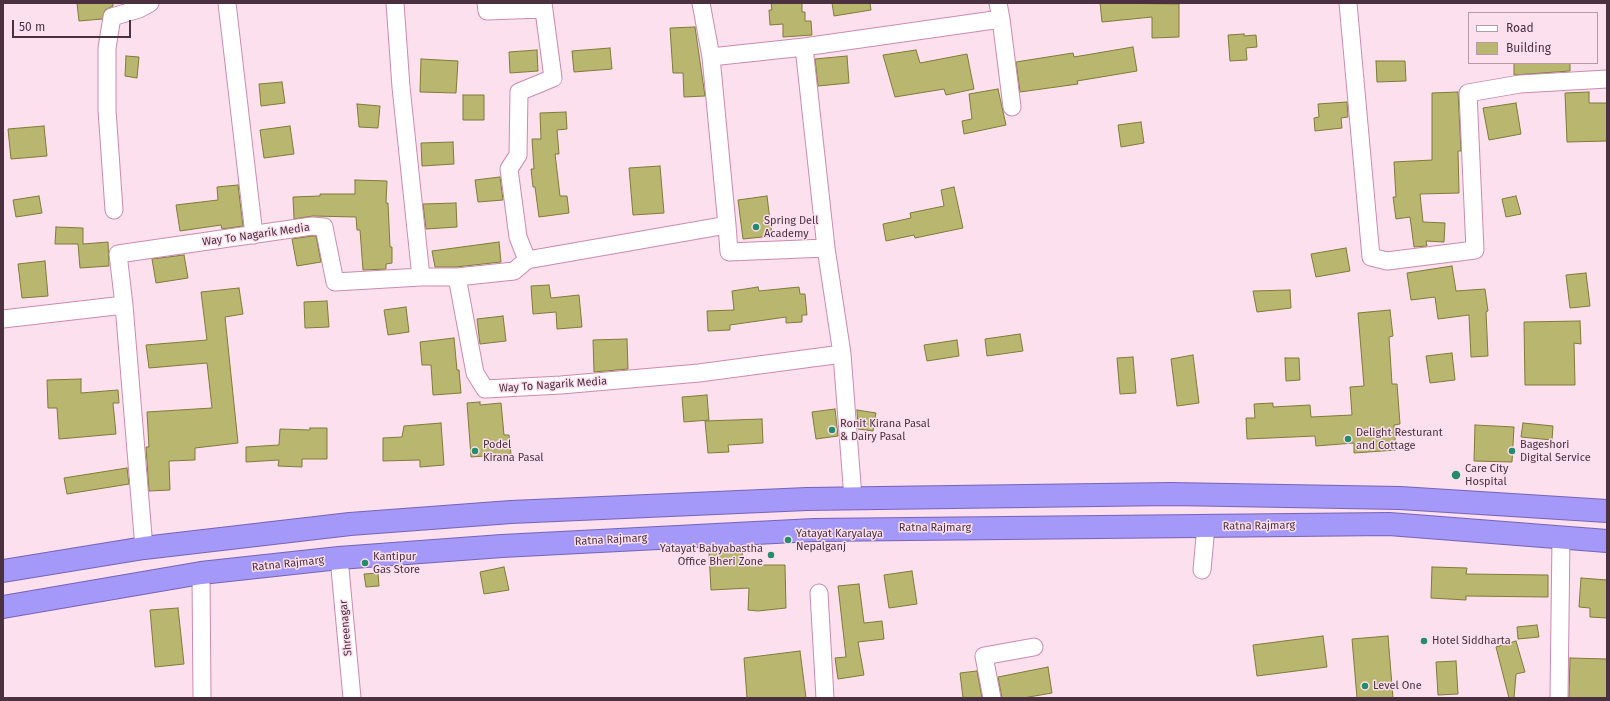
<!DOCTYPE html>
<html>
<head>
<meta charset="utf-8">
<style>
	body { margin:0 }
	#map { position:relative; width:1610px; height:701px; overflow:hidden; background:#fce0ee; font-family:"Fira Sans",sans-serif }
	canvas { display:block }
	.frame { position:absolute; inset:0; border:4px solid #4b303f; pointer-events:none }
	.legend { position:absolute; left:1468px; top:12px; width:130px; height:52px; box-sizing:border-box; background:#fce0ee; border:1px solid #b59aa8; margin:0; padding:5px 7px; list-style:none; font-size:12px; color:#4b303f }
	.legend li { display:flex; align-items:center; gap:8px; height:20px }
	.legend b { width:20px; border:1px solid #b59aa8 }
	.scale { position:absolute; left:12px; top:20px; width:119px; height:18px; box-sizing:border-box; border:2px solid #4b303f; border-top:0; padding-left:5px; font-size:12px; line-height:14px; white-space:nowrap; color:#4b303f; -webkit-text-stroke:3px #fce0ee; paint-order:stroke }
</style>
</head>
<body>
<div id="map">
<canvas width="1610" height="701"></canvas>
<div class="frame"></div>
<ul class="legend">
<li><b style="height:5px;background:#fff"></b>Road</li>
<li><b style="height:11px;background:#b9b670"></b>Building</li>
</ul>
<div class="scale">50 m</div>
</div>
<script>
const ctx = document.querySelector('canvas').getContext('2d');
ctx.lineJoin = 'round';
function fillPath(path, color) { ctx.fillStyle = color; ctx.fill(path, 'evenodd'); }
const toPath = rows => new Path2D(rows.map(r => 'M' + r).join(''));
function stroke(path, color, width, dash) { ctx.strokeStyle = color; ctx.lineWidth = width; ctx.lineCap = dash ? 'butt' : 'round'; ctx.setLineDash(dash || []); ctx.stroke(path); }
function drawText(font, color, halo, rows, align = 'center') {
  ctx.font = font + ' "Fira Sans",sans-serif'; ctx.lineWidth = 3; ctx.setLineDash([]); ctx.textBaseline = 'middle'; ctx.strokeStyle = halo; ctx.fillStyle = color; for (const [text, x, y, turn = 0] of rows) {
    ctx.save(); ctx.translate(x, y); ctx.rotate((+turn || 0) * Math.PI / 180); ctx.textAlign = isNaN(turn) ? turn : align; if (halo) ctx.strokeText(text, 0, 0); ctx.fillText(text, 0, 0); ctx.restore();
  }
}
const building = toPath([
	[77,3,113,3,113,6,105,10,102,19,79,21,77,3],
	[771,3,802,3,802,12,805,12,805,21,811,21,812,35,783,37,783,24,770,25,769,10,772,10,771,3],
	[832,3,870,3,871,10,834,16,832,3],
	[1100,3,1179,4,1179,37,1152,38,1152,17,1102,22,1100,3],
	[695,27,705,96,684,97,683,73,673,73,670,28,695,27],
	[1244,34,1244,36,1256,35,1257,47,1246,48,1247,60,1230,61,1228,35,1244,34],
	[1133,47,1137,71,1077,81,1078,84,1020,92,1016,62,1073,53,1074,57,1133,47],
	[610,48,612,69,574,72,572,51,610,48],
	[537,50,538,71,510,73,509,52,537,50],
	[916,50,920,63,967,54,974,89,946,95,944,89,895,97,883,55,916,50],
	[126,56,139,57,137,78,125,76,126,56],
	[847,56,849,83,818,86,815,59,847,56],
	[421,59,458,61,456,93,420,92,421,59],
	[1376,61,1405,61,1406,81,1377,82,1376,61],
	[1514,63,1570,63,1570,71,1514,75,1514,63],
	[282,82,285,103,261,106,259,84,282,82],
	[998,89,1006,125,964,134,962,121,972,119,969,94,998,89],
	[1458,92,1461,151,1458,151,1459,193,1420,194,1423,222,1445,223,1444,242,1426,241,1427,246,1414,247,1410,217,1396,219,1393,197,1396,197,1394,162,1432,160,1432,93,1458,92],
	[1589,92,1589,103,1607,103,1607,141,1567,142,1565,93,1589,92],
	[463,95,484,95,484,120,463,120,463,95],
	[1347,102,1348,117,1341,118,1342,128,1315,131,1314,118,1319,117,1318,104,1347,102],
	[1516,103,1521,134,1489,140,1483,108,1516,103],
	[357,104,380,106,378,128,359,127,357,104],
	[566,112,567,129,557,130,559,154,555,154,560,196,567,196,569,213,539,217,535,187,533,187,531,169,534,169,532,139,541,139,540,113,566,112],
	[1141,122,1144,143,1121,147,1118,125,1141,122],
	[44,126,47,156,11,159,8,129,44,126],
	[290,126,294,154,264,158,260,130,290,126],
	[453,142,454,164,422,166,421,143,453,142],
	[660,166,664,213,633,215,629,168,660,166],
	[500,177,503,200,478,202,475,180,500,177],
	[355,180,387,181,386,203,388,203,390,247,392,247,392,263,386,264,386,269,363,270,360,230,357,230,356,217,313,216,294,219,293,197,320,196,320,194,355,194,355,180],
	[238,185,243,226,222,229,221,225,180,231,176,205,218,200,217,187,238,185],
	[954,187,963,228,915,238,914,235,886,241,883,224,911,218,910,213,944,206,941,190,954,187],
	[39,196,42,213,16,217,13,200,39,196],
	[767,196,772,236,743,239,738,200,767,196],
	[1516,196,1521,214,1506,217,1502,199,1516,196],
	[456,203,457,227,426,229,423,204,456,203],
	[56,227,83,228,83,244,108,242,109,266,80,268,78,244,55,244,56,227],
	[312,236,316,236,321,262,297,266,292,239,312,236],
	[499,242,501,262,456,267,435,267,432,251,499,242],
	[1346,248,1350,271,1316,277,1311,254,1346,248],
	[184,255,188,278,156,283,152,259,184,255],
	[45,261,48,296,22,298,18,264,45,261],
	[1452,266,1456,291,1485,289,1488,311,1486,312,1488,356,1471,357,1469,315,1438,319,1435,297,1411,300,1407,273,1452,266],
	[1586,273,1590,306,1570,308,1566,275,1586,273],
	[549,285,551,298,579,295,582,327,557,329,556,312,533,314,531,286,549,285],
	[758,287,759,291,799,287,800,294,805,294,807,315,802,315,802,322,786,323,786,317,730,325,730,330,708,331,707,311,734,310,732,291,758,287],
	[239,288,243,314,225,317,238,443,195,448,195,460,169,461,170,490,149,491,146,447,149,447,147,412,212,408,207,363,149,368,146,345,207,340,201,292,239,288],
	[1290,290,1291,308,1257,312,1253,291,1290,290],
	[327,301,329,327,305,328,304,302,327,301],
	[406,307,409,332,388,335,384,310,406,307],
	[1390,310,1393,336,1389,337,1392,384,1397,384,1400,424,1394,425,1396,450,1354,453,1354,443,1316,446,1315,436,1247,439,1246,418,1255,418,1254,404,1273,403,1273,407,1310,405,1311,417,1352,415,1350,387,1364,386,1358,313,1390,310],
	[503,316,506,341,480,344,477,319,503,316],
	[1580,321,1581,344,1574,343,1575,385,1525,385,1524,322,1580,321],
	[1020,334,1023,351,987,356,985,339,1020,334],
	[454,338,457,370,459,370,461,393,433,395,431,365,422,365,420,342,454,338],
	[627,339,628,369,594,372,593,340,627,339],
	[957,340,959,356,927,361,924,345,957,340],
	[1452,353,1455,380,1430,383,1426,356,1452,353],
	[1193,355,1199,403,1177,406,1171,359,1193,355],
	[1133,357,1136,393,1120,394,1117,358,1133,357],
	[1285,358,1299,358,1300,380,1286,381,1285,358],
	[81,379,81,393,118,390,119,403,113,403,116,434,59,439,57,408,48,408,47,380,81,379],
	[707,395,709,420,684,422,682,397,707,395],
	[480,402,480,405,501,403,504,435,509,435,511,454,471,457,467,403,480,402],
	[835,409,838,436,816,439,812,412,835,409],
	[857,410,876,413,873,431,858,429,857,410],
	[762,419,763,443,728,445,729,452,708,453,705,421,762,419],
	[441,423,444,465,420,467,420,460,383,461,383,438,402,437,404,426,441,423],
	[1523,423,1553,426,1552,440,1521,437,1523,423],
	[1475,425,1514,427,1512,462,1474,461,1475,425],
	[310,428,327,428,327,459,302,459,302,467,278,466,279,460,246,462,246,447,279,445,280,429,310,430,310,428],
	[127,468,129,484,67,494,64,478,127,468],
	[742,550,743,565,785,565,786,608,758,611,748,610,749,588,711,590,709,552,742,550],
	[504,567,509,590,484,594,480,572,504,567],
	[1432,567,1467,568,1466,574,1548,575,1548,597,1466,596,1466,600,1431,598,1432,567],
	[912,571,917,604,889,608,884,575,912,571],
	[378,573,379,586,366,587,364,574,378,573],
	[1581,578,1607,580,1607,618,1590,617,1590,608,1579,607,1581,578],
	[859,584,864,623,882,621,884,639,858,642,864,675,838,679,835,658,846,657,838,586,859,584],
	[178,608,184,664,155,667,150,610,178,608],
	[1537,625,1539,637,1518,639,1517,627,1537,625],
	[1323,636,1327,667,1257,676,1253,645,1323,636],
	[1388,636,1393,698,1357,698,1352,639,1388,636],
	[1516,641,1525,672,1516,674,1514,698,1509,698,1496,647,1516,641],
	[800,651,806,698,747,698,744,658,800,651],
	[1570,658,1607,659,1607,698,1569,698,1570,658],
	[1456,661,1458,694,1438,695,1436,662,1456,661],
	[1048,667,1052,693,1023,698,1002,698,998,677,1048,667],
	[977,671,982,698,963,698,960,673,977,671]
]);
const minor = toPath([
	[227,3,254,235],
	[395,3,401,87,421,277],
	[486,3,487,11,544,9],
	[701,3,711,57,727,225],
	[1348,3,1371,257,1387,261,1475,250,1468,93,1520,84,1607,79],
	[1001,19,1012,107],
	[711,57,804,47],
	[114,210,107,110,107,48,112,17,139,9,150,3],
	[527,260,518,237,509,169,518,155,519,92,553,78,543,3],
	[457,277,514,271,527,260,727,225,729,252,826,248],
	[3,319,124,305],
	[853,498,842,354,826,248,804,47,1001,19,998,3],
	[144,548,124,305,118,254,312,226,324,227,335,282,421,277,457,277,475,373,485,389,561,385,699,373,842,354],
	[339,558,352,698],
	[1202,570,1206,526],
	[201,573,202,698],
	[819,593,825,698],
	[992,698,984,656,1034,647],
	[1559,698,1561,538]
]);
const trunk = toPath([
	[3,571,144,548,350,524,511,512,807,499,1171,494,1400,498,1607,511],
	[3,607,201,573,339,558,502,546,814,530,1389,524,1607,541]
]);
const markers = [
	[756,227,4,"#238c6a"],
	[832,430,4,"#238c6a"],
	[1348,439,4,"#238c6a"],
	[475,451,4,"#238c6a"],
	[1512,451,4,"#238c6a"],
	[1456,475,5,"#238c6a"],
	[788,540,4,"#238c6a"],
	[771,555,4,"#238c6a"],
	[365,563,4,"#238c6a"],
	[1424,641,4,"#238c6a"],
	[1365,686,4,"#238c6a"]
];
const poiNames = [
	["Spring Dell",764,221],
	["Academy",764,234],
	["Ronit Kirana Pasal",840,424],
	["& Dairy Pasal",840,437],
	["Delight Resturant",1356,433],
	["and Cottage",1356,446],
	["Podel",483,445],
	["Kirana Pasal",483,458],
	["Bageshori",1520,445],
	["Digital Service",1520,458],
	["Care City",1465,469],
	["Hospital",1465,482],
	["Yatayat Karyalaya",796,534],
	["Nepalganj",796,547],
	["Yatayat Babyabastha",763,549,"right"],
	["Office Bheri Zone",763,562,"right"],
	["Kantipur",373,557],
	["Gas Store",373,570],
	["Hotel Siddharta",1432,641],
	["Level One",1373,686]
];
const streetNames = [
	["Way To Nagarik Media",256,235,-8],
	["Way To Nagarik Media",553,385,-4],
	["Ratna Rajmarg",1259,526,-1],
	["Ratna Rajmarg",935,528],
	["Ratna Rajmarg",611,540,-3],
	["Ratna Rajmarg",288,564,-6],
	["Shreenagar",346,628,-95]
];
fillPath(building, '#b9b670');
stroke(building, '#7f7b37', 1);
stroke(minor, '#cb8bae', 19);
stroke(trunk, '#7663b7', 24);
stroke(minor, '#fff', 17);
stroke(trunk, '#a498f8', 22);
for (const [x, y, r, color] of markers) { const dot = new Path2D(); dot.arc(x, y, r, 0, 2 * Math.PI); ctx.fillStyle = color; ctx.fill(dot); stroke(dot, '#fce0ee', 1.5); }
drawText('11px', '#4b303f', '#fce0ee', poiNames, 'left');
drawText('11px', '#4b303f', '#fce0ee', streetNames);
</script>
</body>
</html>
